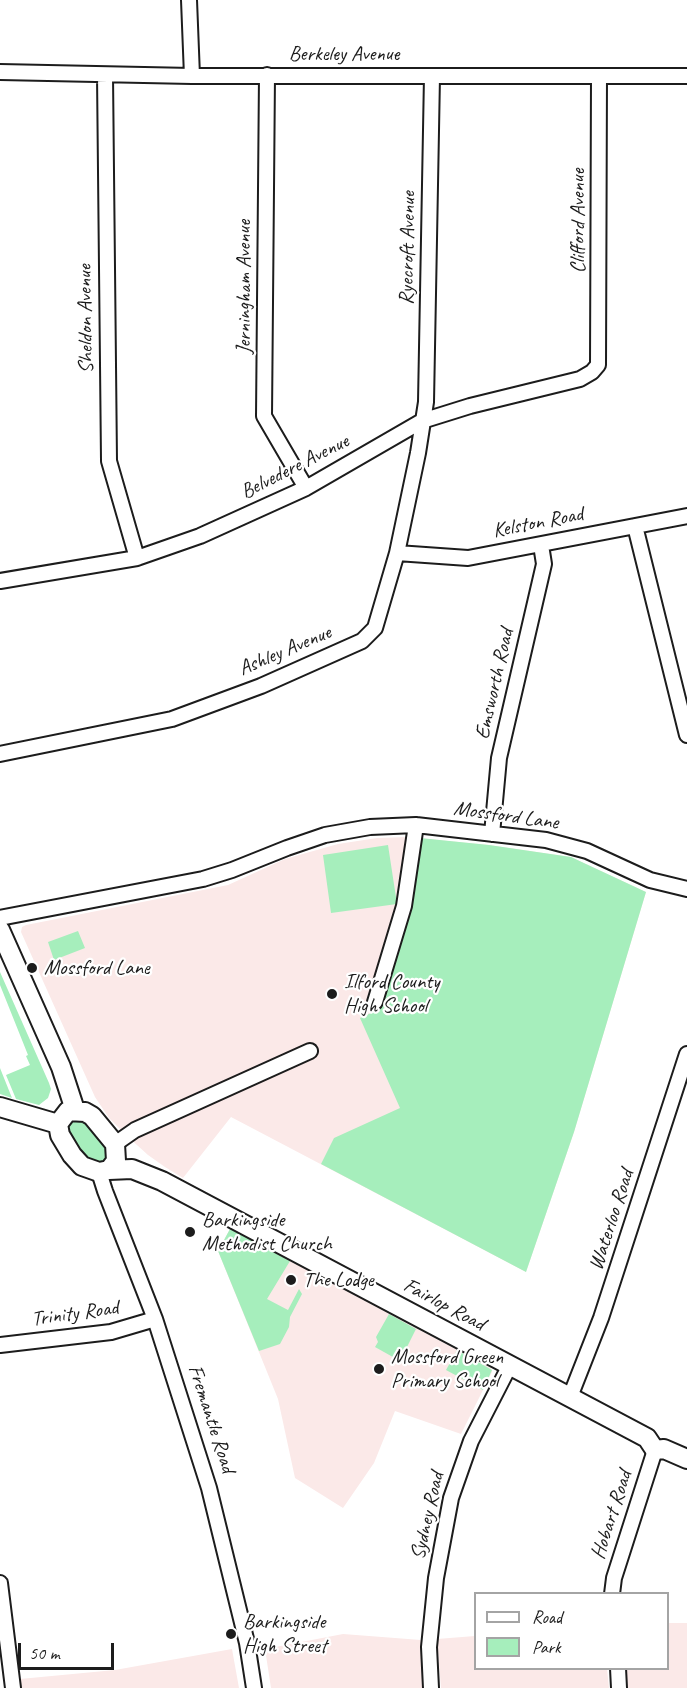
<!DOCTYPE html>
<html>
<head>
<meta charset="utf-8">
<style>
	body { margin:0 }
	#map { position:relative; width:687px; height:1688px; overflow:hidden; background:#fff; font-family:Caveat,sans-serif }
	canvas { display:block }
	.legend { position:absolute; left:474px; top:1592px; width:195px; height:78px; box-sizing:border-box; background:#fff; border:2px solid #a4a4a4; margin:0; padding:8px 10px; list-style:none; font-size:18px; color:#1c1c1c }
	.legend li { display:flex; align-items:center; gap:12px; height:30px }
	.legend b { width:30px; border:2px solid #a4a4a4 }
	.scale { position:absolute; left:18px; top:1643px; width:96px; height:27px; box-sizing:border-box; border:3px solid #1c1c1c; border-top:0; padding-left:8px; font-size:18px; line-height:21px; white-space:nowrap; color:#1c1c1c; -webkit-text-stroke:4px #fff; paint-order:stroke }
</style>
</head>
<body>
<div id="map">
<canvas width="687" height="1688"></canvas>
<ul class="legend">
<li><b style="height:8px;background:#fff"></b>Road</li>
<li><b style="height:16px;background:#a6eebc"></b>Park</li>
</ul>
<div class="scale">50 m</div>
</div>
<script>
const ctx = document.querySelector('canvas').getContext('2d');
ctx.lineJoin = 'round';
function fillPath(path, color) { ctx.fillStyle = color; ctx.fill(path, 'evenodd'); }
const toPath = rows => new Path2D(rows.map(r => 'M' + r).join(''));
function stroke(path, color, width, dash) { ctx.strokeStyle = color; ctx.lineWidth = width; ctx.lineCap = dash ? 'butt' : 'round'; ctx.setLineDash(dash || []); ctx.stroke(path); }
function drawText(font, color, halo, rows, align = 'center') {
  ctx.font = font + ' Caveat,sans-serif'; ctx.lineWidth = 4.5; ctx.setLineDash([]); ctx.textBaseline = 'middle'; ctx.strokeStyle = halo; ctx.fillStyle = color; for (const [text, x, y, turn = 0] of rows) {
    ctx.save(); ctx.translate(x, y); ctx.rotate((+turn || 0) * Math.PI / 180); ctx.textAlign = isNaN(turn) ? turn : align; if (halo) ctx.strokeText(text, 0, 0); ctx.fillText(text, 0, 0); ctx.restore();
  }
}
const built = toPath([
	[408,837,489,845,571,857,646,892,574,1132,526,1272,231,1117,183,1178,165,1167,148,1155,127,1136,109,1118,95,1097,21,932,22,927,26,925,228,885,285,859,338,844,377,838],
	[230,1229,491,1368,492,1372,461,1434,395,1411,374,1463,343,1508,295,1478,278,1399,218,1251],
	[668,1623,687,1623,687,1688,627,1688,626,1669,668,1668],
	[343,1634,421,1640,422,1688,271,1688,265,1649],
	[475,1636,476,1668,607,1669,609,1688,441,1688,437,1639],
	[232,1649,239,1688,21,1688,20,1679,115,1670]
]);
const green = toPath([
	[420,838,489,845,571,857,646,892,574,1132,526,1272,321,1164,334,1138,400,1108,360,1018,380,1009,411,908],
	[388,845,397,904,331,913,323,855],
	[78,931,85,948,54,960,48,942],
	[0,972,49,1083,51,1089,48,1098,39,1105,16,1099,6,1075,30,1065,26,1056,28,1055,0,985],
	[0,1068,12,1098,0,1094],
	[70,1120,86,1123,108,1149,109,1158,102,1164,84,1156,76,1147,67,1130],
	[230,1229,290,1261,267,1299,288,1310,299,1289,302,1294,290,1317,289,1327,280,1344,259,1351,218,1251],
	[389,1314,416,1329,400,1361,375,1347,378,1342,376,1337],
	[457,1350,492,1370,483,1390,446,1370]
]);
const street = toPath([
	[189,0,192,76],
	[0,72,192,76,687,76],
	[105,75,109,461,137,558],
	[267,75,264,416,306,488],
	[635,526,687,735],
	[397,553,468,558,687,516],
	[0,581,137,558,200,536,306,488,422,421,470,406,580,379,592,372,598,365,599,77],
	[0,754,172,719,261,686,362,641,375,628,397,553,418,453,426,402,432,76],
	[492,834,499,758,544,564,541,545],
	[0,918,203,879,232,870,287,848,325,835,370,827,416,825,546,840,587,851,650,880,687,889],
	[375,1002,404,906,416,825],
	[115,1144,135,1130,310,1051],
	[99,1172,105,1191,155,1319,209,1488,247,1643,254,1688],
	[0,1345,111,1332,155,1319],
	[570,1397,601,1318,687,1054],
	[0,1583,13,1688],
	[612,1594,614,1578,655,1450],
	[618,1668,619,1688],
	[431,1688,429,1647,436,1578,451,1498,471,1441,510,1365]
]);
const secondary = toPath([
	[0,930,61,1067,75,1110],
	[0,1107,58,1124],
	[109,1170,116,1161,115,1144,92,1116,85,1112,68,1111,58,1124,60,1135,72,1155,82,1166,99,1172,109,1170,132,1169,162,1181,647,1438,655,1450,664,1449,687,1459]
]);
const markers = [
	[32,968,6,"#1c1c1c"],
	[332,994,6,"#1c1c1c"],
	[190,1232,6,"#1c1c1c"],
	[291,1280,6,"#1c1c1c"],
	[379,1369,6,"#1c1c1c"],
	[231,1634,6,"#1c1c1c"]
];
const streetNames = [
	["Berkeley Avenue",344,54],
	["Clifford Avenue",578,221,-90],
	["Ryecroft Avenue",408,248,-89],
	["Jerningham Avenue",244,287,-90],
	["Sheldon Avenue",86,319,-91],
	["Belvedere Avenue",295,467,-27],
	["Kelston Road",538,523,-11],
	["Ashley Avenue",285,651,-23],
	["Emsworth Road",495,684,-77],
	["Mossford Lane",506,816,8],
	["Waterloo Road",612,1220,-72],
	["Fairlop Road",444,1305,28],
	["Trinity Road",75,1314,-8],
	["Fremantle Road",211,1419,72],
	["Hobart Road",612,1515,-72],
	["Sydney Road",428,1516,-77]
];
const poiNames = [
	["Mossford Lane",44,968],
	["Ilford County",344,982],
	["High School",344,1006],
	["Barkingside",202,1220],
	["Methodist Church",202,1244],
	["The Lodge",303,1280],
	["Mossford Green",391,1357],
	["Primary School",391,1381],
	["Barkingside",243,1622],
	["High Street",243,1646]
];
fillPath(built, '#fbe9e8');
fillPath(green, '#a6eebc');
stroke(street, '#1c1c1c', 18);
stroke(secondary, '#1c1c1c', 22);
stroke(street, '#fff', 14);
stroke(secondary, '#fff', 18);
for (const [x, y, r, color] of markers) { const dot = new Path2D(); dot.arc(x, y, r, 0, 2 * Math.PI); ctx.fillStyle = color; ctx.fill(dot); stroke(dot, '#fff', 2); }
drawText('21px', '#1c1c1c', '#fff', streetNames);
drawText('21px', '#1c1c1c', '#fff', poiNames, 'left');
</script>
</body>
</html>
